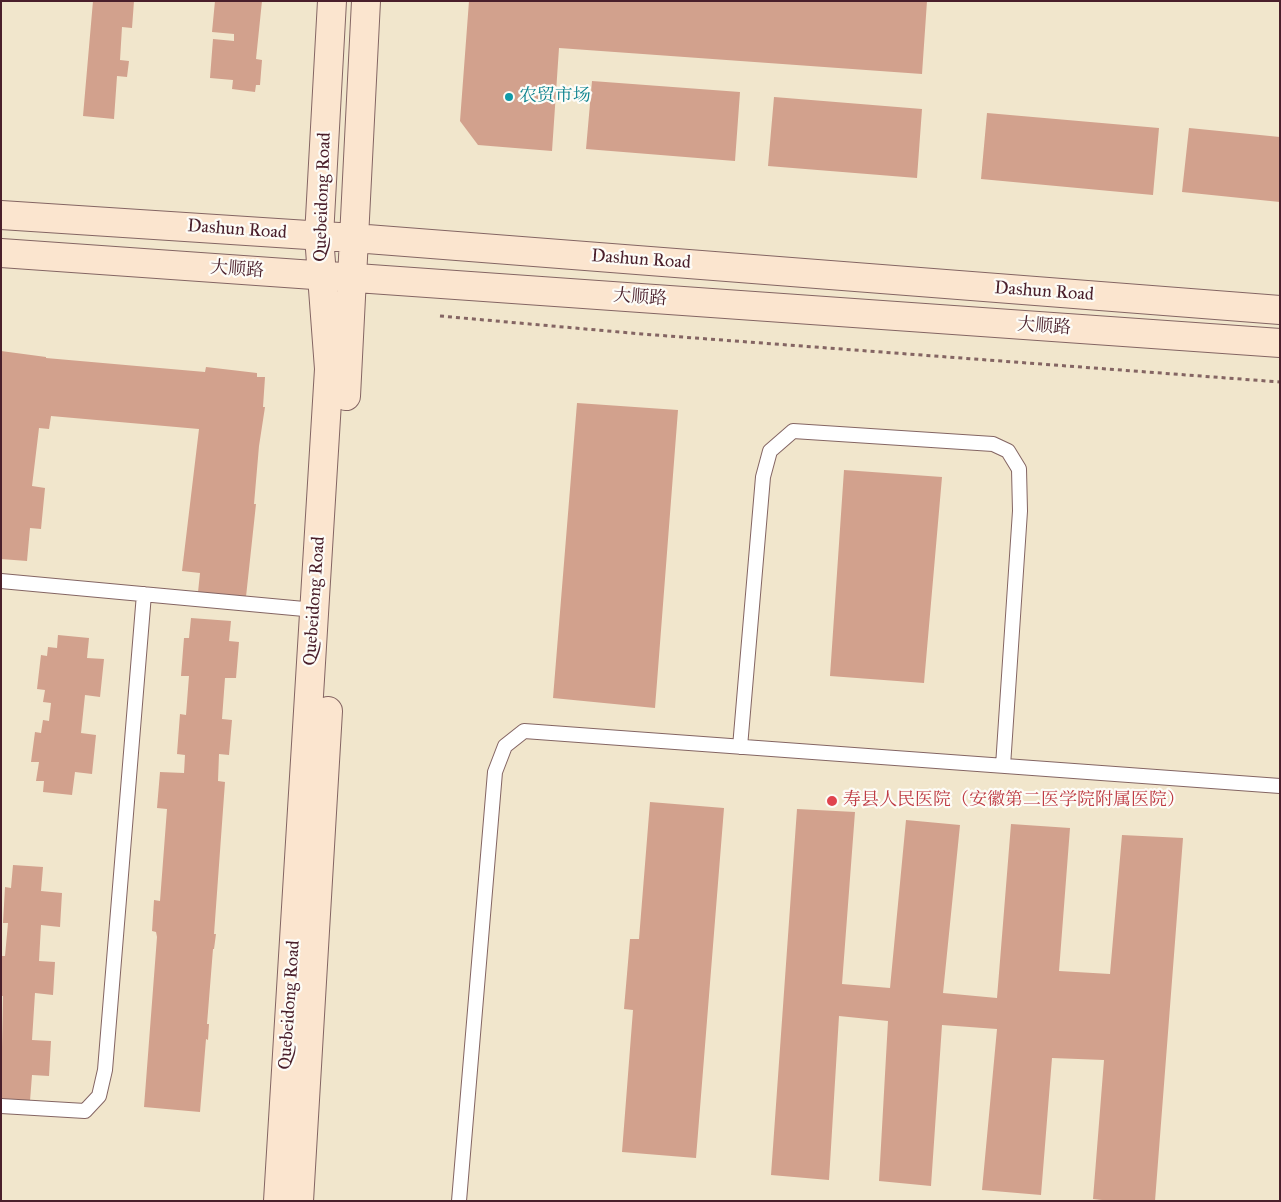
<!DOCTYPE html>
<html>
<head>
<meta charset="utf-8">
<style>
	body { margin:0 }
	#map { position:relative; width:1281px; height:1202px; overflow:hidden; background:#f1e6cc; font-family:"IM FELL Great Primer",serif }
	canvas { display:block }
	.frame { position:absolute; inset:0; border:2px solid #4a1f2b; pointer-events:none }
</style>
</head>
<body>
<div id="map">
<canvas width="1281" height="1202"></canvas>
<div class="frame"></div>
</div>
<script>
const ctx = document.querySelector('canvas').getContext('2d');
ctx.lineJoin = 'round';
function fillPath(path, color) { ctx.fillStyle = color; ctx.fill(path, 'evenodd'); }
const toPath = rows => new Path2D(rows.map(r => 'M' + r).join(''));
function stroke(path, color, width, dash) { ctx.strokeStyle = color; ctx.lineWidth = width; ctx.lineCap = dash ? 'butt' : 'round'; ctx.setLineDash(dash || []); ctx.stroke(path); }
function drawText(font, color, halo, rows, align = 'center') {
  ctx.font = font + ' "IM FELL Great Primer","Noto Serif SC",serif'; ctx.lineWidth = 4.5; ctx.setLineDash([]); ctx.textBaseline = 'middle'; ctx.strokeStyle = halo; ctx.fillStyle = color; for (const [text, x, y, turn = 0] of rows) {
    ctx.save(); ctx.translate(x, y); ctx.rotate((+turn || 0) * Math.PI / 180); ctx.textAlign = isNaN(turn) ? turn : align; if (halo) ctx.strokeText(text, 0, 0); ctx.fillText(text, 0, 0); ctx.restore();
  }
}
const building = toPath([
	[93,1,134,1,132,28,122,27,120,60,129,61,127,77,117,76,114,119,83,116],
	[215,1,262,1,256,59,262,60,260,85,256,85,255,92,232,89,233,80,210,78,213,39,234,41,234,34,212,32],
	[469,1,927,1,922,74,559,48,552,151,478,145,460,121],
	[592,81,740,92,735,161,586,149],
	[774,97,922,109,917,178,768,166],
	[987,113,1159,128,1153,195,981,179],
	[1189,128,1280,137,1280,202,1182,192],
	[1,351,46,357,46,358,205,372,206,367,257,373,257,377,265,377,263,407,265,407,259,446,254,504,256,504,245,606,197,602,200,573,182,571,199,429,51,416,49,429,39,428,32,486,45,488,41,529,30,528,27,561,1,559],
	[577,403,678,410,655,708,553,698],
	[844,470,942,477,924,683,830,676],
	[191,618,231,621,229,641,239,642,236,678,225,678,222,719,232,720,229,755,219,754,218,781,225,782,214,934,216,934,214,949,213,949,207,1024,209,1024,208,1040,206,1039,200,1112,144,1107,157,937,156,932,152,931,154,900,160,901,167,809,157,808,160,772,184,773,185,755,177,754,180,714,186,715,189,676,181,676,184,638,189,638],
	[58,635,89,638,87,658,104,659,100,697,85,695,81,733,96,735,92,774,75,772,72,795,43,792,44,781,36,781,39,762,31,762,35,732,41,733,43,720,49,721,51,703,43,702,45,690,37,689,41,655,47,656,48,647,57,648],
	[650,802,724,808,696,1158,622,1152,633,1010,624,1009,630,939,639,939],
	[797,809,855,812,842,984,890,988,906,820,960,825,943,993,997,998,1011,824,1070,828,1059,971,1110,974,1122,835,1183,838,1155,1201,1111,1201,1093,1199,1104,1060,1052,1058,1041,1195,982,1190,997,1029,942,1025,931,1186,879,1181,888,1021,839,1016,829,1180,771,1175],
	[13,865,43,867,41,891,62,893,60,927,41,925,39,961,55,962,53,995,35,993,32,1040,51,1041,49,1076,32,1075,30,1101,1,1099,3,996,1,996,1,956,5,956,8,923,3,923,5,887,11,888]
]);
const path = toPath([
	[440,316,642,334,1280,382]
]);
const lane = toPath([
	[1,581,315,610],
	[740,747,763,477,770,451,793,431,993,444,1008,451,1019,469,1020,511,1003,766],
	[1,1106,85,1111,99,1096,105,1070,144,594],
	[459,1201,495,772,505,746,524,731,1280,786]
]);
const secondary = toPath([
	[1,215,354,238,1280,310],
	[1,253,1280,343],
	[346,396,366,1],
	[278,1201,329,369,319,236,332,1],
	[299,1201,328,711]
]);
const markers = [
	[509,97,5,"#0f9aa8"],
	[832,801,6,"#e0444e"]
];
const cultureNames = [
	["农贸市场",519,97]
];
const streetNames = [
	["Quebeidong Road",323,197,-88],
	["Dashun Road",237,230,4],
	["Dashun Road",641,260,4],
	["大顺路",237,270,4],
	["Dashun Road",1044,292,4],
	["大顺路",640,298,4],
	["大顺路",1044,327,4],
	["Quebeidong Road",315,601,-86],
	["Quebeidong Road",290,1005,-86]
];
const healthNames = [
	["寿县人民医院（安徽第二医学院附属医院）",843,801]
];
fillPath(building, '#d2a18d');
stroke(lane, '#846563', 16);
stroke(secondary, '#846563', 30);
stroke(path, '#846563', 3, [4, 4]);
stroke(lane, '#fff', 14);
stroke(secondary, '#fbe5cf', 28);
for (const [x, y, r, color] of markers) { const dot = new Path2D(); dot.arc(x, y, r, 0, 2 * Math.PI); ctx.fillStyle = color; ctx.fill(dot); stroke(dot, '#fdfcf7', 2); }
drawText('18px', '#0d838f', '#fdfcf7', cultureNames, 'left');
drawText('18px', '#4a1f2b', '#fdfcf7', streetNames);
drawText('18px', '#be3a42', '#fdfcf7', healthNames, 'left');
</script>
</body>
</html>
